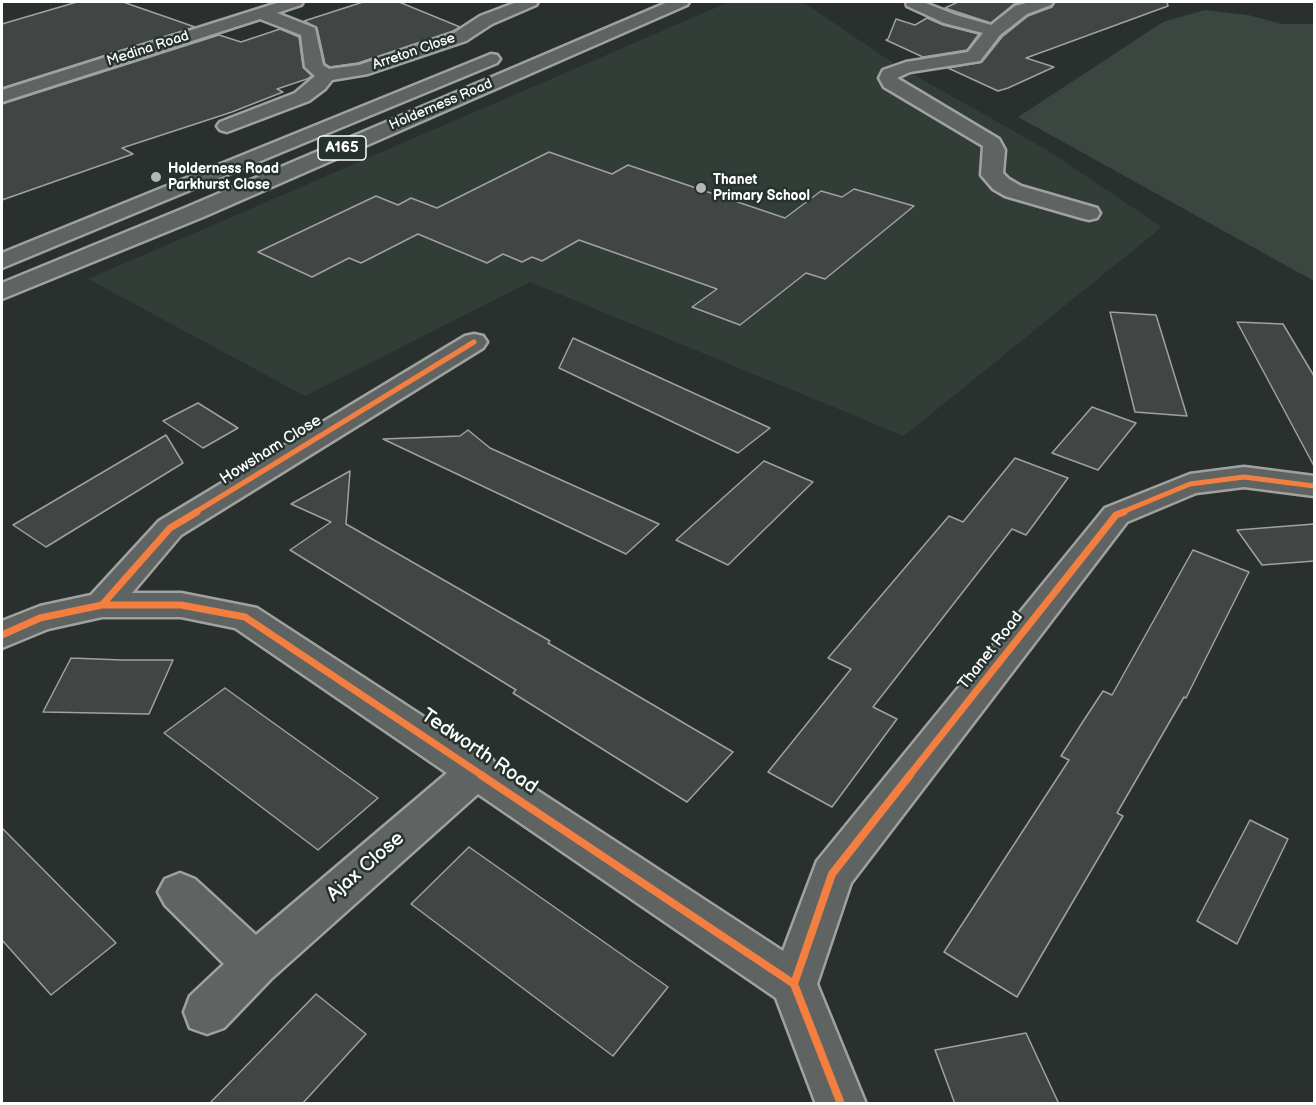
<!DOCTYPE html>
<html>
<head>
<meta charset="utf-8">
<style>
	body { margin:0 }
	#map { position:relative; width:1316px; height:1105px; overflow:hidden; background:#29302d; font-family:"Balsamiq Sans",sans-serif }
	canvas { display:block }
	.frame { position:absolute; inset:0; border:3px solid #fff; pointer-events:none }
</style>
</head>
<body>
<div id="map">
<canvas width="1316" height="1105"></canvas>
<div class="frame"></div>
</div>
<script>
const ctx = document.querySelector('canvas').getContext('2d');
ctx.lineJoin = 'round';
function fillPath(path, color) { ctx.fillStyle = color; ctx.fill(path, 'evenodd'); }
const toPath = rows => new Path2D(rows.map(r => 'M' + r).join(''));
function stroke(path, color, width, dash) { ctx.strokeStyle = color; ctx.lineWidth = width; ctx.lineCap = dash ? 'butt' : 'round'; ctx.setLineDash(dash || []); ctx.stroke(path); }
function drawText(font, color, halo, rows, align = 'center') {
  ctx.font = font + ' "Balsamiq Sans",sans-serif'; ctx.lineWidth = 5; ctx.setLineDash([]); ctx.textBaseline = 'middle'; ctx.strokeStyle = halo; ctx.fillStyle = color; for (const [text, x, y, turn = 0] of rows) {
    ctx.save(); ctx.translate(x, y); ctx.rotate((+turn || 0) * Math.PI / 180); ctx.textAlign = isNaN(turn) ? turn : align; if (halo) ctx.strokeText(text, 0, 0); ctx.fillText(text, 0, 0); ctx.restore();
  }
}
const built = toPath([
	[729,2,803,2,890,61,1047,150,1162,227,904,436,530,282,305,396,88,279]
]);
const green = toPath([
	[1205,10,1248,15,1282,24,1314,24,1314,281,1018,117,1163,22]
]);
const building = toPath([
	[77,2,123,2,195,27,2,88,2,24,77,2],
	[363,2,399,2,460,27,453,31,358,63,330,67,325,64,317,28,304,21,363,2],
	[958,2,1023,2,1014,4,991,23,945,8,958,2],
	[1055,2,1167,2,1168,6,1026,58,1054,67,1008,88,998,91,948,68,982,62,1002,37,1028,16,1052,7,1055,2],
	[927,18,943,25,979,34,967,50,923,57,886,40,888,39,896,19,915,25,927,18],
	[280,29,299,37,303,67,312,76,307,79,277,89,283,92,232,112,122,148,133,154,2,200,2,104,219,35,241,42,280,29],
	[549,152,612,174,628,165,785,218,821,191,842,197,854,189,914,206,825,279,806,273,740,325,692,307,717,289,579,240,542,261,532,257,522,262,503,254,487,263,418,234,361,263,349,258,312,277,258,252,376,196,398,205,411,198,437,208,549,152],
	[1110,312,1156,315,1187,416,1135,412,1110,312],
	[1237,322,1283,324,1314,376,1314,466,1237,322],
	[573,338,689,391,770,428,738,453,559,368,573,338],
	[198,403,238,428,203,448,163,421,198,403],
	[1092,407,1136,423,1098,470,1052,453,1092,407],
	[468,430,490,448,659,524,626,554,383,439,460,436,468,430],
	[166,435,183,463,46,547,13,525,166,435],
	[1015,458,1068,478,1026,535,1012,529,873,707,897,719,832,807,768,772,851,669,828,658,949,516,963,522,1015,458],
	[764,461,813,482,728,565,676,540,764,461],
	[350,471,346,524,550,641,548,643,733,752,687,802,513,693,516,690,290,550,331,522,291,504,350,471],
	[1314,524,1314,561,1262,565,1237,530,1314,524],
	[1193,550,1249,572,1186,698,1184,697,1117,813,1123,816,1017,997,944,952,1069,760,1061,756,1082,723,1103,691,1112,695,1193,550],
	[71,658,122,660,173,660,149,714,43,712,71,658],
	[225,688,261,714,378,798,318,850,164,733,225,688],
	[1250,820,1288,839,1237,944,1197,921,1250,820],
	[2,828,116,943,51,995,2,940,2,828],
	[469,847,668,987,613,1056,411,904,469,847],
	[316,994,366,1034,302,1104,209,1104,316,994],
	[1026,1033,1059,1104,955,1104,935,1050,1026,1033]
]);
const minor = toPath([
	[280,2,303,2,301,5,277,13,315,28,323,65,329,69,359,65,454,33,480,16,517,2,538,2,536,5,492,24,466,41,368,74,332,80,325,89,309,101,227,132,220,130,217,126,220,122,295,93,315,76,305,67,301,35,260,19,2,102,2,90,280,2],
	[906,2,923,2,956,15,991,25,1015,6,1030,2,1053,2,1051,5,1027,14,1000,35,980,61,910,72,897,78,999,139,1005,150,1003,173,1009,179,1021,186,1097,208,1100,213,1097,218,1089,220,1081,218,1005,196,993,189,981,175,983,146,884,87,879,78,883,70,906,62,968,52,983,33,944,23,907,6,906,2],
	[474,334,483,336,487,342,483,348,181,535,132,593,181,593,257,608,484,756,492,759,494,762,783,951,817,861,1105,508,1190,474,1244,467,1314,476,1314,496,1244,487,1196,493,1127,522,851,883,817,984,866,1104,816,1104,776,998,478,794,271,979,224,1028,207,1034,190,1028,184,1012,190,996,224,964,165,905,158,892,165,879,180,873,195,879,256,935,447,773,235,628,181,617,102,617,48,629,2,648,2,621,40,606,91,595,159,521,465,336,474,334]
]);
const highway = toPath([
	[668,2,689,2,687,5,203,217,2,299,2,283,187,207,668,2],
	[491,54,497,55,500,59,497,63,2,268,2,253,491,54]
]);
const cyclewayFar2 = toPath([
	[194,513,474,342],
	[1120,513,1190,484,1244,477,1314,486]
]);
const cyclewayFar1 = toPath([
	[102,605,170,528,197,512],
	[2,635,40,618,102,605,181,605,245,617,483,776],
	[909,776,1116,515,1124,512]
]);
const cycleway = toPath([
	[481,775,794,984,841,1104],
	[794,984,832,874,910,775]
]);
const markers = [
	[156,177,6,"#b4b7b6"],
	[701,188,6,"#b4b7b6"]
];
const farStreetnames = [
	["Medina Road",148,49,-18],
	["Arreton Close",414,52,-19],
	["Holderness Road",441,105,-23]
];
const farPoinames = [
	["Holderness Road",168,169],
	["Parkhurst Close",168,185],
	["Thanet",713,180],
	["Primary School",713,196]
];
const shields = [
	[342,148,48]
];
const shieldNames = [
	["A165",342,148]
];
const streetNames = [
	["Howsham Close",271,450,-32],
	["Thanet Road",991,651,-52]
];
const nearStreetnames = [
	["Tedworth Road",479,752,34],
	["Ajax Close",366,867,-41]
];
fillPath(built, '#323d38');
fillPath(green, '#3b4641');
fillPath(building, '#414644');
stroke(building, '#9fa2a0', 1.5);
stroke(minor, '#9fa2a0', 5);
stroke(highway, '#9fa2a0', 5);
fillPath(minor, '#5f6362');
fillPath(highway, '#5f6362');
stroke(cyclewayFar2, '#f27e40', 5);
stroke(cyclewayFar1, '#f27e40', 7);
stroke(cycleway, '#f27e40', 8);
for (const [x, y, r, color] of markers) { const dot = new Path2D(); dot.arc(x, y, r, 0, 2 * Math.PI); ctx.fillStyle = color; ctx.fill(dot); stroke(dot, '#26332d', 2); }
drawText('14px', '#fff', '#26332d', farStreetnames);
drawText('bold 14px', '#fff', '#26332d', farPoinames, 'left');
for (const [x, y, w] of shields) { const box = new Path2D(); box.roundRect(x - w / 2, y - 12, w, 24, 4.5); ctx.fillStyle = '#26332d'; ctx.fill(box); stroke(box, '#fff', 1.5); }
drawText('bold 15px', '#fff', null, shieldNames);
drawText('16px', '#fff', '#26332d', streetNames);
drawText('20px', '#fff', '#26332d', nearStreetnames);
</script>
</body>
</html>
